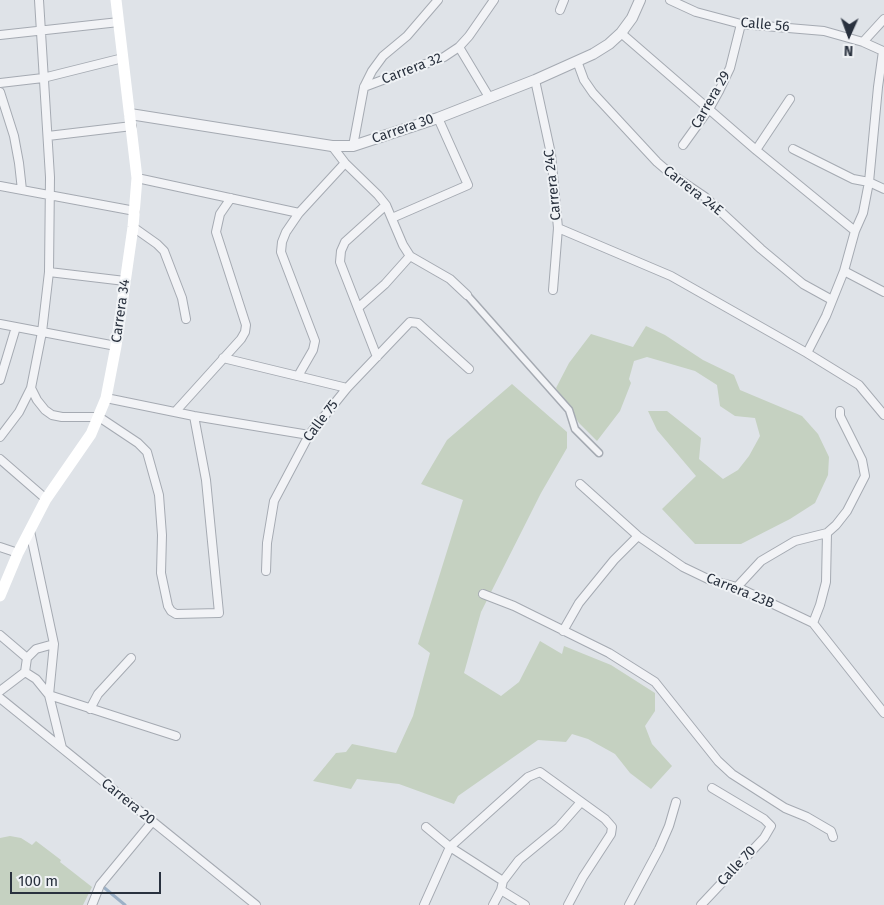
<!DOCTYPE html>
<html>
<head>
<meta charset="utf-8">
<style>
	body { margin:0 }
	#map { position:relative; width:884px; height:905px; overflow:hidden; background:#dfe3e8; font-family:"Fira Sans",sans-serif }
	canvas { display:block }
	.north { position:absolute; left:824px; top:10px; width:50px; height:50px; -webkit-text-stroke:4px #eff2f5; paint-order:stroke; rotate:182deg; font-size:14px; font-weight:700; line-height:20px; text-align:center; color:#29313e }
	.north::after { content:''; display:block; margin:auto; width:18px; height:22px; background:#29313e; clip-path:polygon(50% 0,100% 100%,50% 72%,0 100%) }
	.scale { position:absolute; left:10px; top:872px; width:151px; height:22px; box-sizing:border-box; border:2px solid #29313e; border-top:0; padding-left:6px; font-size:15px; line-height:18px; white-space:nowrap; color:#29313e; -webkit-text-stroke:4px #eff2f5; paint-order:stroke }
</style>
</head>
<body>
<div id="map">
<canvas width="884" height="905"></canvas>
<div class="north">N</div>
<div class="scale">100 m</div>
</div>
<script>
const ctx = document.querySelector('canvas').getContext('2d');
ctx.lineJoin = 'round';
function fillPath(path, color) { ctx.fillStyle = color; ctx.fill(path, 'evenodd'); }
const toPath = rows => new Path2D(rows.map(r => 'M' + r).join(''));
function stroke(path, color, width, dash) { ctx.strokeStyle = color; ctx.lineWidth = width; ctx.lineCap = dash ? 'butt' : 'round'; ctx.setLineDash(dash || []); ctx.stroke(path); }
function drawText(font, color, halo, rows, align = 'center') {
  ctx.font = font + ' "Fira Sans",sans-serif'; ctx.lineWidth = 4; ctx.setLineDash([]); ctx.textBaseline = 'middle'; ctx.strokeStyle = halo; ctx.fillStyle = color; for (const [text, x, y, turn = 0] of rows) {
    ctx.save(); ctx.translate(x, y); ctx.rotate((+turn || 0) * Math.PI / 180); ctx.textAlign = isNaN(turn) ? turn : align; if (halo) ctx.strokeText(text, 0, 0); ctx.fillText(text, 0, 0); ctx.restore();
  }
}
const green = toPath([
	[646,326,665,335,703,360,734,375,740,390,802,416,818,434,829,457,828,475,815,503,790,519,741,544,695,544,662,509,696,476,657,430,648,411,667,411,701,438,699,459,723,479,738,470,749,456,760,436,755,418,735,416,720,406,717,385,695,371,647,357,634,361,629,379,631,383,620,411,597,441,579,423,556,388,569,363,591,334,633,347],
	[512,384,567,432,567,448,541,493,481,612,464,673,501,696,519,682,540,641,562,654,564,646,611,665,655,693,655,711,645,726,652,744,672,766,651,789,630,773,615,754,588,739,572,734,566,742,538,740,458,796,454,804,399,784,357,779,351,789,313,781,336,753,346,752,352,744,396,753,413,716,430,653,418,644,463,500,421,484,447,440],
	[10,836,21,838,32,845,36,841,61,860,60,862,92,887,83,905,0,905,0,838]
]);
const stream = toPath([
	[101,885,125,905]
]);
const pedestrian = toPath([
	[467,295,569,410,575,429,599,453]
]);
const minor = toPath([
	[670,0,696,12,741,24,824,31,863,42],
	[560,10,564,0],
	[621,33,756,150,855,231],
	[0,35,119,22],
	[459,47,489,97],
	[577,61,584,80,593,93,657,162,671,174,705,197,761,249,803,284,832,300],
	[535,80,551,154,558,228,553,290],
	[0,83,43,78,123,58],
	[364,87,444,57,459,47,469,36,494,0],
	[0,92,14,136,19,163,22,190],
	[48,136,132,126],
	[683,145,709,109,719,91,730,68,741,24],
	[332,146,345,163,378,195,386,205,403,245,410,256,450,279,467,295],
	[353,146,364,87,372,71,383,56,407,36,438,0],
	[793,149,853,179,869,182,884,189],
	[756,150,790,99],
	[137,178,299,213],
	[0,186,135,211],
	[392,218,468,185,438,118],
	[133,227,157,244,164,251,182,298,186,319],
	[558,228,671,276,807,353,859,385,884,415],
	[844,271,884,292],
	[49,272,125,281],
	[359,307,385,284,410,256],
	[0,324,116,346],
	[807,353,826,316,844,271,855,231,863,213,869,182,878,87,883,51,863,42,884,19],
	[377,357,340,262,341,251,345,242,386,205],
	[223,358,347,388],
	[298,376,313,350,315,341,281,252,282,242,286,232,299,213,345,163],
	[0,380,16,327],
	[31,388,37,400,45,410,52,415,62,417,99,417,138,443,147,452,159,495,162,535,161,573,168,606,171,611,176,614,219,613,206,480,194,416],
	[106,398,194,416,309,435],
	[175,412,241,339,245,332,246,325,216,232,220,214,231,198],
	[0,437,19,412,31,388,42,332,49,272,50,177,39,0],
	[0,459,46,499],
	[580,484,638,536,683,567,710,580,737,587,813,623,884,713],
	[30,531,54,644,36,649,27,658,25,672,36,679,49,695,176,736],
	[0,547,18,553],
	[266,571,267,543,274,501,309,435,347,388,410,322,418,323,469,369],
	[737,587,761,561,795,541,827,533,836,525,847,511,865,476,862,460,840,416,840,411],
	[483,594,514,606,609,653,655,682,718,761,732,774,785,808,807,817,831,831,833,837],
	[813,623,820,605,826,582,827,533],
	[563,631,579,603,614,560,638,536],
	[0,635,27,658],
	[54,644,49,695,62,748],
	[0,691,25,672],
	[0,698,256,905],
	[90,709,98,694,131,658],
	[426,827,450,847,503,881],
	[501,890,525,905],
	[92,905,100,885,152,822],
	[424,905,450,847,528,777,540,772,605,819,612,827,611,834,583,877,568,905],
	[493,905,501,890,503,881,519,860,559,827,581,802],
	[629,905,659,849,669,826,676,802],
	[701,905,764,838,771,826,764,819,712,788]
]);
const tertiary = toPath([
	[130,114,332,146,353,146,438,118,535,80,593,54,609,44,621,33,632,18,640,0]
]);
const secondary = toPath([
	[0,596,18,553,46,499,91,434,106,398,116,346,133,227,137,178,116,0]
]);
const streetNames = [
	["Calle 56",765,25,5],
	["Carrera 32",412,69,-21],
	["Carrera 29",711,100,-60],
	["Carrera 30",403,129,-19],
	["Carrera 24C",553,185,-96],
	["Carrera 24E",693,191,38],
	["Carrera 34",121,311,-82],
	["Calle 75",321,421,-53],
	["Carrera 23B",740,591,22],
	["Carrera 20",128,802,39],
	["Calle 70",737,866,-47]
];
fillPath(green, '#c5d1c1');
stroke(stream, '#9cb1c7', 3);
stroke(pedestrian, '#a5aab2', 9);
stroke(minor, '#a5aab2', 10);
stroke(tertiary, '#a5aab2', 12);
stroke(pedestrian, '#f2f3f6', 6);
stroke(minor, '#f2f3f6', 8);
stroke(tertiary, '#f2f3f6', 10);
stroke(secondary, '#fff', 11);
drawText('14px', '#29313e', '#eff2f5', streetNames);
</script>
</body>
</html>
